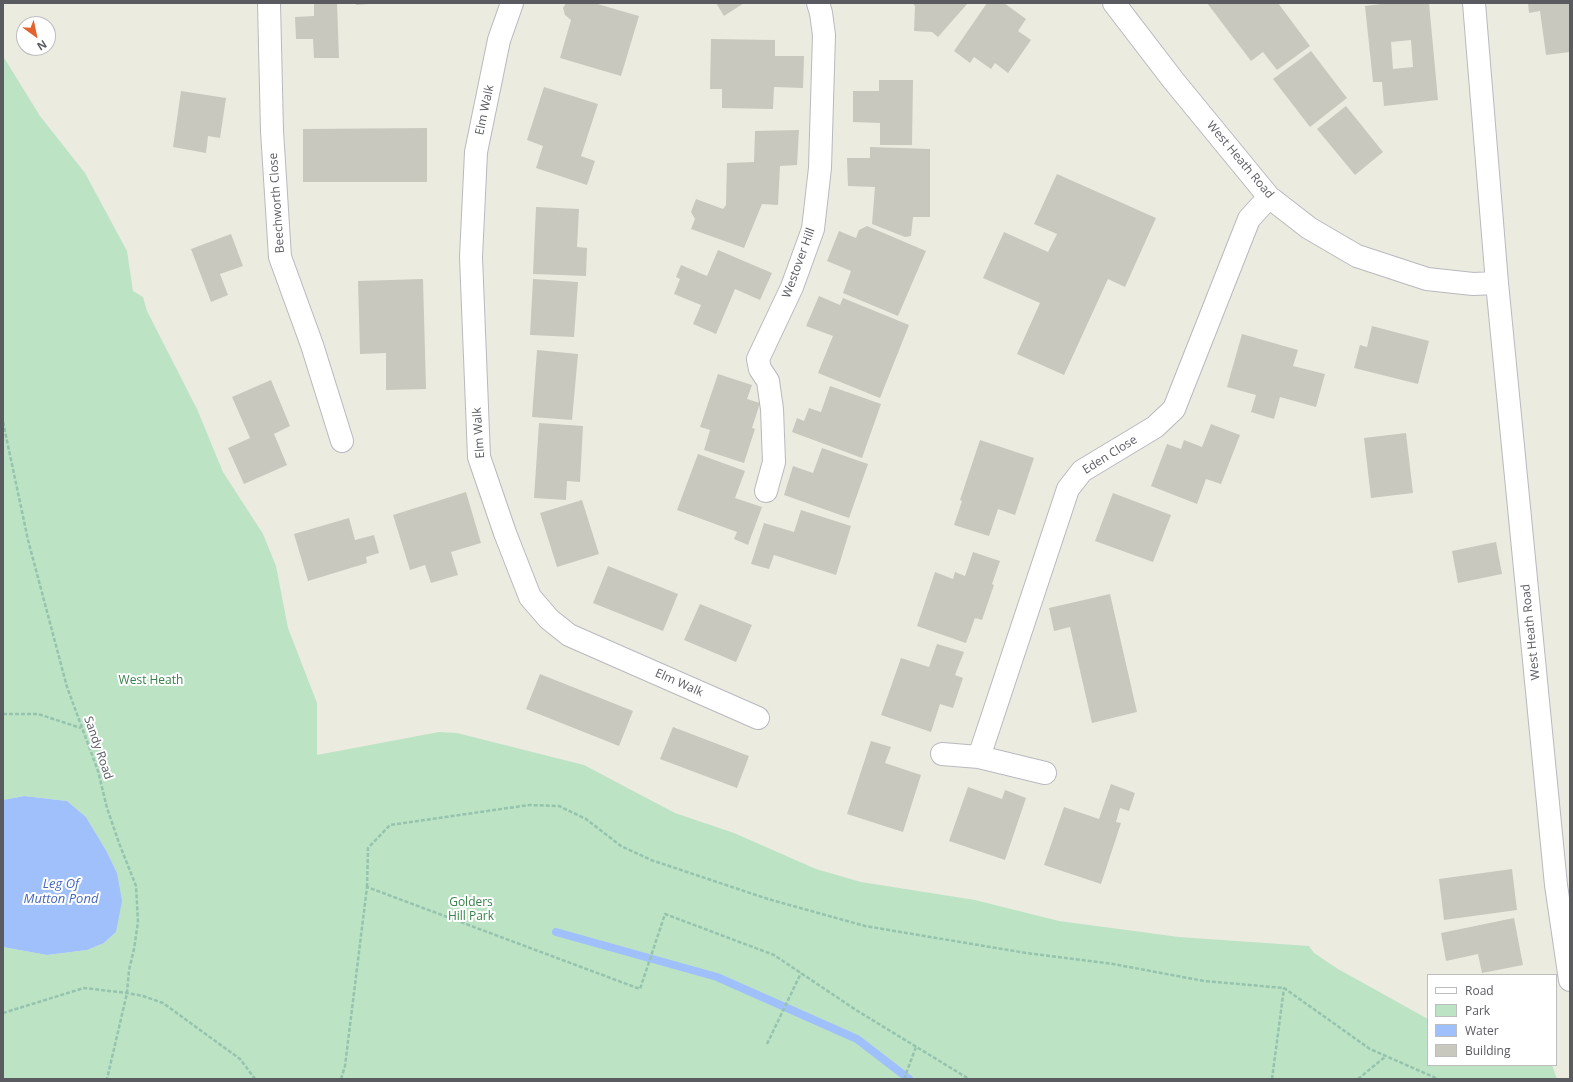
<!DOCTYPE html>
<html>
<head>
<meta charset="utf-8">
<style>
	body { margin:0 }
	#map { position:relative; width:1573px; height:1082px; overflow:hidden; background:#ecebe0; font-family:"Open Sans",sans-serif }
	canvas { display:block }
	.frame { position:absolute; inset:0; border:4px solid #595b61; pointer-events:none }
	.legend { position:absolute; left:1427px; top:974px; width:130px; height:92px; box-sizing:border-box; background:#fff; border:1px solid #bdbdc0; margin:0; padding:5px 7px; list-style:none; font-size:12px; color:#595b61 }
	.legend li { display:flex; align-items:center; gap:8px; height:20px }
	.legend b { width:20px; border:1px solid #bdbdc0 }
	.north { position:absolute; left:16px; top:16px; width:40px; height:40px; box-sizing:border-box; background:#fff; border:1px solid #bdbdc0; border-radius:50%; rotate:147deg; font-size:11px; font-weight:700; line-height:16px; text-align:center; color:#595b61 }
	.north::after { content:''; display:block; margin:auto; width:14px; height:18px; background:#e3632f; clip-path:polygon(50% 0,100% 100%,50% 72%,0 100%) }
</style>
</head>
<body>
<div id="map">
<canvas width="1573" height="1082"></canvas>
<div class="frame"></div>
<ul class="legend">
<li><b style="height:5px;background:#fff"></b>Road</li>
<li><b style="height:11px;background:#bde3c5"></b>Park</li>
<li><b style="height:11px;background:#a0c0fc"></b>Water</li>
<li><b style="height:11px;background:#c9c8bf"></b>Building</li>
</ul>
<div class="north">N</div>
</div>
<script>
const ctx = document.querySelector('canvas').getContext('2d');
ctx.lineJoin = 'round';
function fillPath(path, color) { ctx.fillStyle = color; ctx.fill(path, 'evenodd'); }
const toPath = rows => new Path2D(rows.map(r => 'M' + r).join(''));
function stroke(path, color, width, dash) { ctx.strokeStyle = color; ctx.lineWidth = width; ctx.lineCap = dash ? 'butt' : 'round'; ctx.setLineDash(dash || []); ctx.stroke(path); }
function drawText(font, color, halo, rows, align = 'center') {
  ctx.font = font + ' "Open Sans",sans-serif'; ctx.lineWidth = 4; ctx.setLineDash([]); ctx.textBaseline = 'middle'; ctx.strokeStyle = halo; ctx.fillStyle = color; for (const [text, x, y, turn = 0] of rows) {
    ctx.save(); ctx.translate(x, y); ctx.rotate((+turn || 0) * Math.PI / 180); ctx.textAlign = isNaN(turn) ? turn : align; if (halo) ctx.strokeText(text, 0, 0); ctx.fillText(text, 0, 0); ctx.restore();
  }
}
const green = toPath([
	[3,56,40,116,85,173,127,251,133,291,143,297,147,311,197,409,223,472,263,534,276,566,288,628,317,703,317,755,439,732,457,733,584,765,675,813,734,833,816,869,861,882,975,900,1059,921,1179,937,1309,946,1314,953,1338,969,1428,1019,1428,1065,1552,1065,1557,1079,3,1079,3,947,47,955,87,950,104,943,116,932,117,873,107,852,86,817,67,801,24,796,3,800]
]);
const water = toPath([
	[24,796,67,801,86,817,107,852,117,873,122,901,116,932,104,943,87,950,47,955,3,947,3,800]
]);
const stream = toPath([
	[556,932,717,977,857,1039,909,1079]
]);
const building = toPath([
	[314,3,337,3,339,58,314,58,313,39,296,39,295,17,314,16],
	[356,3,369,3,369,4,356,5],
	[566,3,594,3,639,16,621,76,560,58,571,20,565,15,563,8],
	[716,3,744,3,724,16],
	[912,3,968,3,938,37,932,32,914,31,915,6],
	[987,3,1004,3,1026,19,1018,31,1031,40,1008,73,995,63,991,69,974,57,970,63,954,51],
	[1207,3,1278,3,1310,46,1277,70,1263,52,1251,61],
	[1390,3,1429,3,1438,100,1384,106,1382,82,1373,82,1365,6],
	[1411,40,1413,67,1393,69,1391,42],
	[1528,3,1570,3,1570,52,1546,55,1540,11,1529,13],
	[711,39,775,40,775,56,804,56,803,88,774,87,773,109,722,108,722,89,710,89],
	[1311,51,1347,98,1310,127,1273,79],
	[879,80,913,80,912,145,880,145,880,123,853,122,853,91,879,91],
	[544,87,598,104,581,156,595,161,587,185,536,168,543,146,527,140],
	[181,91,226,98,220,138,208,136,206,153,173,147],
	[1346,106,1383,152,1355,175,1317,129],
	[427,128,427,182,303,182,303,129],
	[799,130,797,165,780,166,778,205,762,204,744,248,691,229,695,219,691,212,696,199,723,209,726,205,727,163,754,162,755,131],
	[870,147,930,149,930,217,913,217,911,236,905,237,872,224,875,187,848,186,847,158,870,158],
	[1057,174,1156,218,1125,287,1108,279,1064,375,1017,354,1040,303,983,278,1004,232,1048,252,1057,234,1034,224],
	[536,207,579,209,577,247,587,248,586,276,533,274],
	[867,226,926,251,898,316,843,293,851,271,827,261,839,231,856,238,859,230],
	[231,234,243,266,220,274,228,295,211,302,191,249],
	[718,250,772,273,760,300,735,289,716,334,693,324,701,305,674,294,680,279,676,277,681,265,707,276],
	[423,279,426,389,386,390,386,353,360,354,358,281],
	[533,279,578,282,574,337,530,335],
	[819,296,840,305,843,298,909,325,880,398,818,373,833,336,806,326],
	[1372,326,1429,341,1418,384,1354,368,1360,345,1367,347],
	[1242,334,1298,350,1293,366,1325,374,1316,407,1280,397,1274,419,1251,412,1256,395,1227,387],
	[537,350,578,354,572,420,532,417],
	[718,374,752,385,747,399,760,403,752,428,755,429,744,463,704,450,710,430,700,427],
	[271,380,290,426,274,434,287,465,244,484,228,448,250,438,232,397],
	[830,386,881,404,862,458,792,432,797,418,804,421,809,408,821,412],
	[539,423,583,426,580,482,567,481,566,500,534,498],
	[1211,424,1240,435,1221,484,1206,479,1197,504,1151,486,1167,444,1181,449,1184,440,1202,447],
	[1406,433,1413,493,1371,498,1364,438],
	[980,440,1034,458,1015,515,998,509,989,536,954,525,962,501,960,500],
	[822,448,868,464,849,518,784,495,793,466,813,473],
	[698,454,745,471,735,498,762,507,748,545,734,539,737,532,677,510],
	[466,492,481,543,451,552,458,575,431,583,425,565,410,570,393,515],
	[1113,493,1171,515,1153,562,1095,541],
	[582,500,599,554,557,567,540,513],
	[801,510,851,526,836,575,774,555,769,569,751,564,764,523,794,532],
	[349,518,355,540,374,535,379,553,366,557,367,563,308,581,294,534],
	[1496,542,1502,574,1458,583,1452,551],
	[973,552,1000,561,992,584,994,585,982,620,975,618,966,643,917,626,935,572,953,579,955,572,965,576],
	[608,566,678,594,663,631,593,603],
	[1110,594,1137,712,1092,723,1070,627,1054,631,1049,608],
	[700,604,752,625,736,662,684,640],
	[937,644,964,652,955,675,963,678,953,708,940,704,931,732,881,715,901,658,929,667],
	[540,674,633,711,619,746,526,709],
	[673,727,749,756,737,788,660,759],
	[871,741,891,747,885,763,921,775,903,832,847,814],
	[1111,784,1135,793,1129,811,1120,808,1116,822,1121,823,1101,884,1044,865,1064,807,1099,819],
	[968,787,1002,799,1005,790,1026,798,1005,860,949,841],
	[1512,869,1517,910,1444,920,1439,879],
	[1514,918,1523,965,1482,973,1478,954,1446,961,1441,933]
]);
const path = toPath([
	[3,422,28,540,67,687,98,771,107,808,119,843,136,886,138,922,134,949,129,970,127,993,107,1079],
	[3,714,38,714,81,728],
	[367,887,368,848,390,825,529,805,559,806,586,819,621,846,651,860,768,899,865,926,1026,953,1113,964,1204,981,1284,988,1370,1049,1438,1079],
	[3,1013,84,988,127,993,143,996,163,1003,240,1059,255,1079],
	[767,1044,801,973],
	[341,1079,345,1066,367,887,640,989,665,914,774,955,856,1010,969,1079],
	[904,1079,916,1047],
	[1272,1079,1284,988],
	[1358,1079,1386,1056]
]);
const minor = toPath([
	[269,3,272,131,280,257,312,345,342,441],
	[512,3,499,40,476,152,471,257,479,457,505,533,530,597,549,619,569,635,758,718],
	[1114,3,1173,80,1269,197,1309,228,1357,256,1427,279,1473,284,1497,283],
	[1474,3,1497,283,1556,885,1570,980],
	[766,491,774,462,772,409,768,381,760,369,758,359,792,287,813,229,820,168,824,35,821,13,818,3],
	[942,754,979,757,1045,773],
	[979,757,1068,489,1082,471,1155,427,1174,409,1249,219,1269,197]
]);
const streetNames = [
	["Elm Walk",485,110,-78],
	["West Heath Road",1240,160,50],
	["Beechworth Close",277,203,-94],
	["Westover Hill",799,263,-70],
	["Elm Walk",479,433,-94],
	["Eden Close",1110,455,-32],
	["West Heath Road",1531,632,-96],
	["Elm Walk",679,683,24],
	["Sandy Road",98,748,71]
];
const parkNames = [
	["West Heath",151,681],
	["Golders",471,903],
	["Hill Park",471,917]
];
const waterNames = [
	["Leg Of",61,884],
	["Mutton Pond",61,899]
];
fillPath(green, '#bde3c5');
fillPath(water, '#a0c0fc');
stroke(stream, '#a0c0fc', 8);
fillPath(building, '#c9c8bf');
stroke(minor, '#b8b9bf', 24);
stroke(path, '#96c3ad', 2.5, [4, 2]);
stroke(minor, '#fff', 22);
drawText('12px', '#595b61', '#fff', streetNames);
drawText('12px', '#37824a', '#fff', parkNames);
drawText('italic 13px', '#4466be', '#fff', waterNames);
</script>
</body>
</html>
